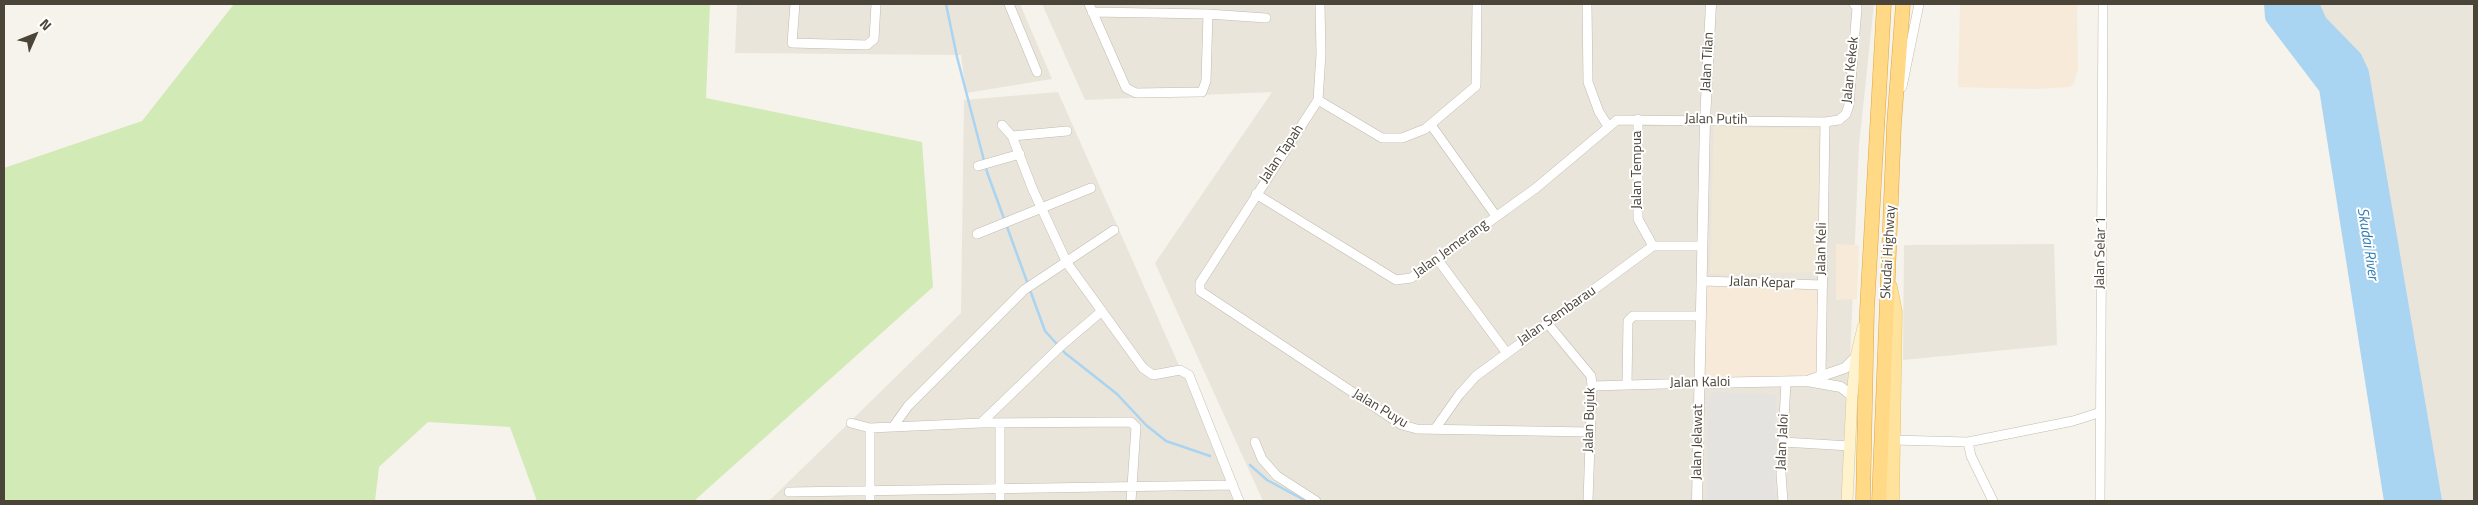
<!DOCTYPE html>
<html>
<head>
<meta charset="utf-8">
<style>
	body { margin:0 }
	#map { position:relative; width:2478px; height:505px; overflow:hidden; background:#f6f3ec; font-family:"Titillium Web",sans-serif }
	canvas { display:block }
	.frame { position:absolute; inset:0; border:5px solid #4b4439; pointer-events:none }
	.north { position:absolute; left:10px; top:10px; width:50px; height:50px; -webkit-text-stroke:4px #fff; paint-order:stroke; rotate:46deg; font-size:14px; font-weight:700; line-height:20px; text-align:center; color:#4b4439 }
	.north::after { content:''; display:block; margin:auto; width:18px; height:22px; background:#4b4439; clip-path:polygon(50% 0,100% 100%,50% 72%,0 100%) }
</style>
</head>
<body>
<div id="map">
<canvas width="2478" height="505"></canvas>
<div class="frame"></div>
<div class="north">N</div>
</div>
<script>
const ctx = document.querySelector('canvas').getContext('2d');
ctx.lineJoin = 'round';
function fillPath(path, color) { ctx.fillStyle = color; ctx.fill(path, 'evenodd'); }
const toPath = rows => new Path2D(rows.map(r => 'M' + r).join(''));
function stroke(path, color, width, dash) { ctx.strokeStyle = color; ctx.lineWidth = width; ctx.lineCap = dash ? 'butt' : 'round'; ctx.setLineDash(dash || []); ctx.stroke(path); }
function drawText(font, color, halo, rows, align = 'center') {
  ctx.font = font + ' "Titillium Web",sans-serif'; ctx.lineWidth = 4; ctx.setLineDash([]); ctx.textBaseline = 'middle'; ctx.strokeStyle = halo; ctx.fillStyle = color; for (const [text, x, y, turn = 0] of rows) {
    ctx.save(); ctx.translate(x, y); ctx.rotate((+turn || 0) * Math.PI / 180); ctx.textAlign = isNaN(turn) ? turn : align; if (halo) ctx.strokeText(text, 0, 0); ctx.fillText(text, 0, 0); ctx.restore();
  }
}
const residential = toPath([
	[737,4,1020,4,1052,79,966,93,961,55,735,53],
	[1042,4,1874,4,1859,145,1844,501,1263,501,1155,263,1272,92,1085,100],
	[2311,4,2474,4,2474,501,2434,501,2361,73,2354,58,2319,22],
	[1058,92,1239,501,769,501,961,313,964,100],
	[2054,244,2057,345,1903,360,1904,245]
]);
const commercial = toPath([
	[1960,4,2077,4,2078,68,2074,83,2070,87,2034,89,1958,87],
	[1836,244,1859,245,1857,299,1836,300],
	[1707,285,1819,288,1818,372,1805,376,1705,378]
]);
const education = toPath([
	[1714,126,1824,130,1820,272,1710,274]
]);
const green = toPath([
	[234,4,710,4,706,98,922,142,933,287,694,501,537,501,510,427,428,422,379,467,375,501,4,501,4,168,142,121]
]);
const parking = toPath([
	[1714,392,1776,395,1775,501,1707,501,1707,401]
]);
const water = toPath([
	[2272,4,2311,4,2319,22,2354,58,2361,73,2434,501,2392,501,2327,88,2273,17]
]);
const stream = toPath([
	[946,4,957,57,987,172,1045,331,1065,353,1117,394,1146,425,1166,441,1210,456],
	[1250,465,1267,480,1306,501]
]);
const river = toPath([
	[2272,4,2273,17,2327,88,2392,501],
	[2311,4,2319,22,2354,58,2361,73,2434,501]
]);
const minor = toPath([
	[795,4,792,43,867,45,874,39,876,4],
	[1009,4,1037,72],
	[1089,4,1126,88,1136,93,1202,92,1206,81,1208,14],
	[1320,4,1321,54,1318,100,1200,283,1200,291,1402,425,1417,429,1590,432],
	[1587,4,1588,82,1599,112,1608,126],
	[1092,12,1208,14,1266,18],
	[1902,87,1919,4],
	[1318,100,1382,138,1402,138,1425,129,1476,86,1477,4],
	[1638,119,1638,219,1653,246],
	[1002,125,1012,136,1033,190,1067,263,1143,368,1153,375,1180,370,1189,375,1239,501],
	[1431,125,1496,216],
	[1012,136,1067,131],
	[978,166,1020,154],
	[1256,194,1396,280,1411,278,1536,188,1617,120,1825,122,1839,120,1846,114,1849,105,1857,8,1854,4],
	[977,234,1091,188],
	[1438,260,1506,352],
	[1702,281,1822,285],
	[1548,324,1591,376,1592,386,1588,501],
	[1821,376,1825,122],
	[1627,385,1628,321,1633,316,1701,316],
	[1592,386,1700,383],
	[851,423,870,428,981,423,1131,422,1136,427,1131,501],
	[981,423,1062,345,1102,311],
	[893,427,908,406,1024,290,1114,230],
	[1435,429,1459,395,1476,376,1653,246,1702,246],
	[1893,440,1968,442,2073,421,2101,412],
	[1255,442,1262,459,1277,476,1316,501],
	[1783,442,1850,446],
	[1968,442,1971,456,1993,501],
	[789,492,1233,485],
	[870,501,870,428],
	[1000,501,1000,423],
	[1783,501,1781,474,1786,382],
	[2100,501,2103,4]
]);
const tertiary = toPath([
	[1810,380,1845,368,1856,357],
	[1700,383,1807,381,1841,387,1852,396],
	[1697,501,1705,120,1711,4]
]);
const secondary = toPath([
	[1847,501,1852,396,1856,357,1863,327]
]);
const primary = toPath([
	[1890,287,1895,312,1892,501]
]);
const trunk = toPath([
	[1863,501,1867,310,1884,4],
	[1879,501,1894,125,1903,4]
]);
const streetNames = [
	["Jalan Tilan",1708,62,-87],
	["Jalan Kekek",1851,70,-84],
	["Jalan Putih",1716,120,1],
	["Jalan Tapah",1282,154,-56],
	["Jalan Tempua",1638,170,-90],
	["Jalan Jemerang",1451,249,-36],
	["Jalan Keli",1822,249,-89],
	["Skudai Highway",1889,252,-87],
	["Jalan Selar 1",2101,253,-89],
	["Jalan Kepar",1762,283,2],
	["Jalan Sembarau",1557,316,-35],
	["Jalan Kaloi",1700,383,-1],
	["Jalan Puyu",1380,409,31],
	["Jalan Bujuk",1590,420,-88],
	["Jalan Jelawat",1698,442,-89],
	["Jalan Jaloi",1783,442,-87]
];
const waterNames = [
	["Skudai River",2367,244,81]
];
fillPath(residential, '#eae5da');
fillPath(commercial, '#f7ead8');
fillPath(education, '#efe8d6');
fillPath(green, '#d2eab5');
fillPath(parking, '#e5e3e0');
fillPath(water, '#a9d4f2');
stroke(stream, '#a9d4f2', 2.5);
stroke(river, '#a9d4f2', 16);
stroke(minor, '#c2bbae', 10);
stroke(tertiary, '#c2bbae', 11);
stroke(secondary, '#d6c79b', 12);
stroke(primary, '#e6c16a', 15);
stroke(trunk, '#e0a43c', 15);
stroke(minor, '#fff', 9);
stroke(tertiary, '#fff', 10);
stroke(secondary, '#fff3cd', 11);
stroke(primary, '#ffe39c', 14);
stroke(trunk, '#ffd985', 14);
drawText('14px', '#4b4439', '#fff', streetNames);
drawText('italic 15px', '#2e7ab2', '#fff', waterNames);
</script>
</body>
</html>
